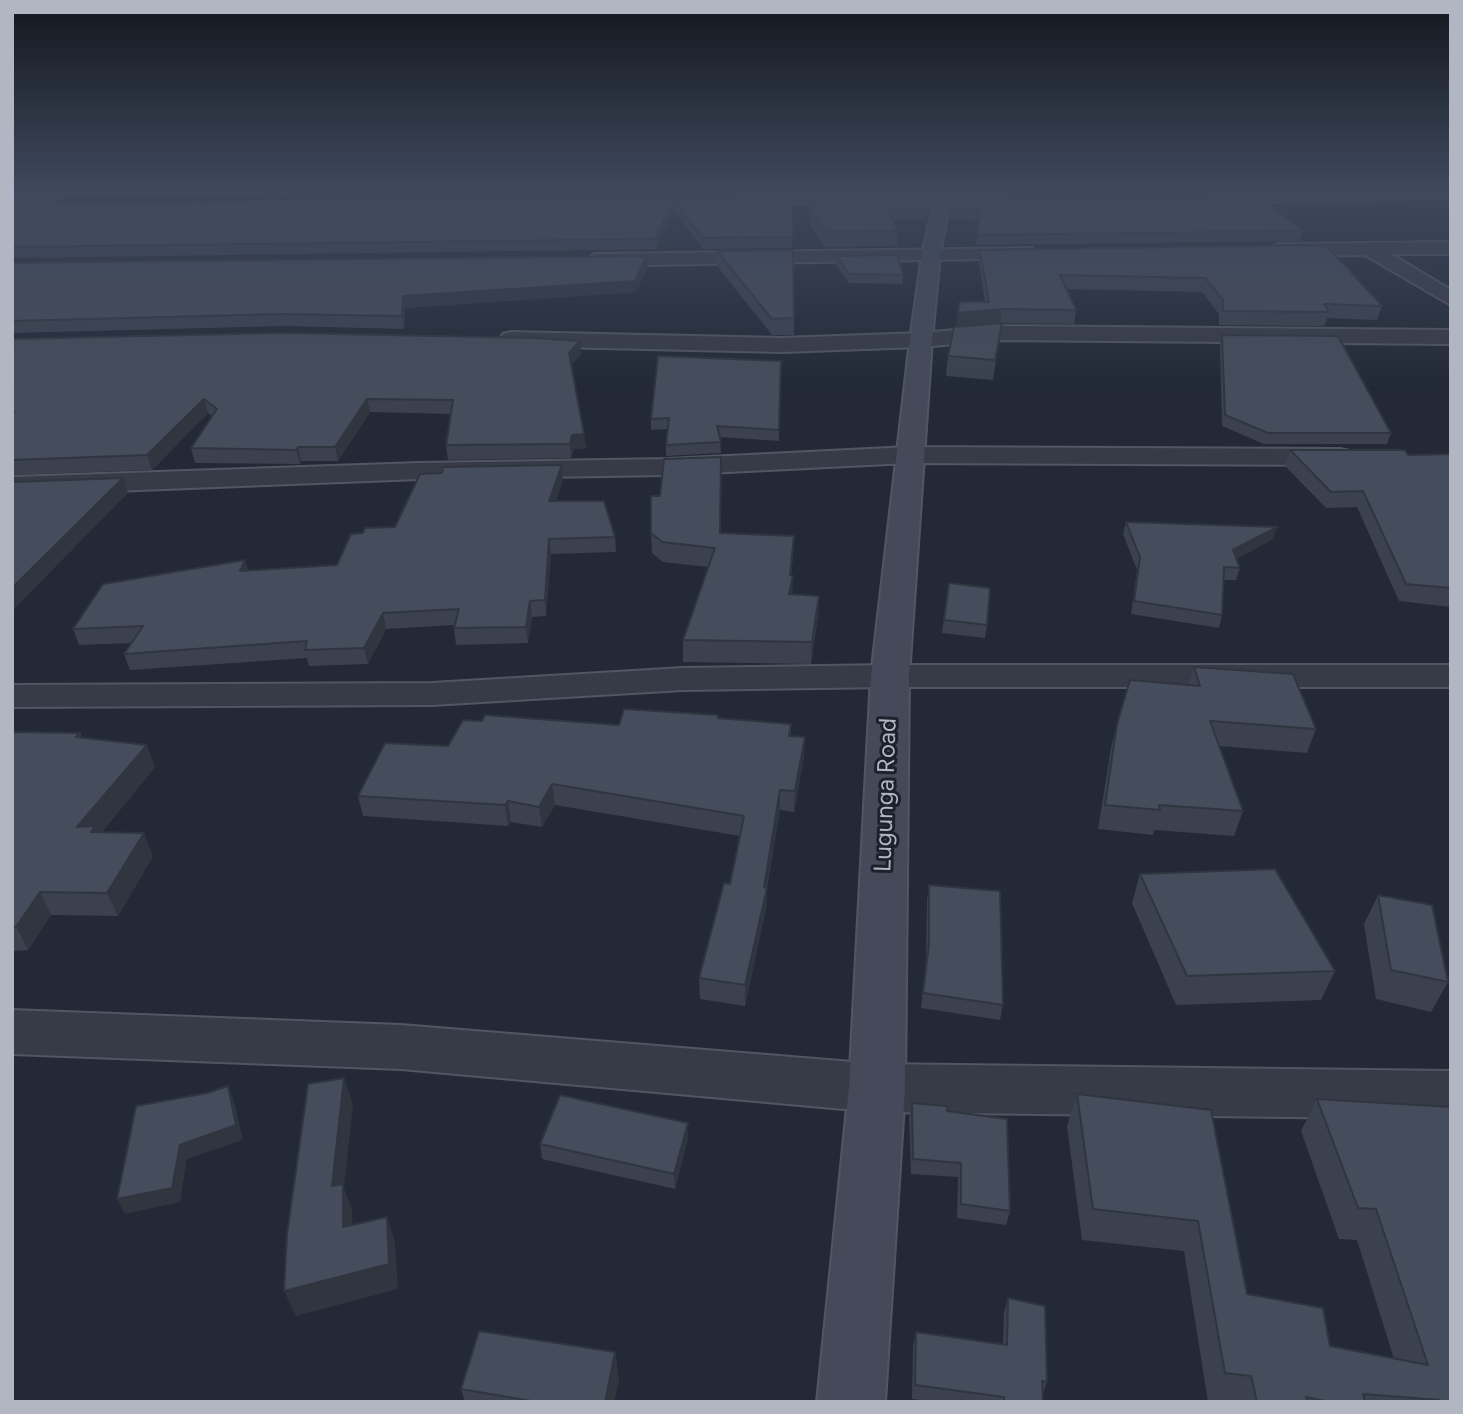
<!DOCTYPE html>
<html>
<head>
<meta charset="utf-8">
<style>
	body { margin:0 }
	#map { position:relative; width:1463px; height:1414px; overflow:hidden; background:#232936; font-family:Figtree,sans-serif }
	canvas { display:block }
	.frame { position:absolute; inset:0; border:14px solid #b2b6c3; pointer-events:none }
</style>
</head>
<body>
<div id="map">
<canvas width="1463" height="1414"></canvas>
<div class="frame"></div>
</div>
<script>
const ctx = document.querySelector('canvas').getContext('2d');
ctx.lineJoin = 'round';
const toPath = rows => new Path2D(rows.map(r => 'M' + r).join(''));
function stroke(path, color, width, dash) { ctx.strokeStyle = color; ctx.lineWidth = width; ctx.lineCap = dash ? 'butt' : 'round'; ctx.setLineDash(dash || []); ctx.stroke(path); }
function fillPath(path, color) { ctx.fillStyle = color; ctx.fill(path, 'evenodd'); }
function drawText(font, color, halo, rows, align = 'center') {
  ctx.font = font + ' Figtree,sans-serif'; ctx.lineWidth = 6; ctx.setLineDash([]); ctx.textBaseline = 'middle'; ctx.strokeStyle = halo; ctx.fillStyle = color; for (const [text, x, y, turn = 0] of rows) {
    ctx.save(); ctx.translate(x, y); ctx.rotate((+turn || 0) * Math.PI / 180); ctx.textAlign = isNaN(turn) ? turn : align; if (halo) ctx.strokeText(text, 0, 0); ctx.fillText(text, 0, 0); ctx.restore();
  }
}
const street = toPath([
	[48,191,71,191,69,194,12,215,12,204,48,191],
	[1321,191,1451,191,1451,197,1208,204,1200,199,1208,194,1321,191],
	[739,195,1004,195,1012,200,1004,205,733,203,731,200,733,197,739,195],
	[1451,242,1451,254,1391,254,1451,290,1451,305,1365,255,1278,256,1269,250,1278,244,1451,242],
	[1032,248,1041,254,1039,258,595,266,586,260,595,254,1032,248],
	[1000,326,1451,330,1451,344,1000,340,921,347,782,352,511,346,503,344,500,339,503,334,511,332,782,338,921,333,1000,326],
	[909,447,1340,449,1350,451,1354,457,1350,463,1340,465,909,463,668,475,419,479,12,495,12,477,419,463,668,459,909,447],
	[890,665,1451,665,1451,687,890,687,683,690,432,705,12,707,12,685,432,683,683,668,890,665],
	[12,1010,401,1025,877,1064,1451,1071,1451,1119,877,1112,401,1069,12,1054,12,1010]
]);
const secondary = toPath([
	[936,191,952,191,940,255,932,340,909,676,905,1088,885,1402,817,1402,849,1088,871,676,910,340,922,255,936,191]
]);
const wall = toPath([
	[12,191,791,191,791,192,12,198],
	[831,191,934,191,933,192,831,192],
	[953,191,1210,191,954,193],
	[931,194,927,219,892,219,898,231,897,246,825,247,810,225,811,210],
	[792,197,792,248,703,249,674,211,656,249,12,258,12,203,94,205],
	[953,198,1303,231,1300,241,976,245,979,220,949,219],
	[1326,245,1382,306,1377,320,1327,318,1324,326,1219,325,1219,314,1202,292,1067,289,1076,310,1074,324,1000,323,956,327,958,313,985,302,979,262,980,250],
	[717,251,794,318,794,335,772,335,717,266],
	[837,256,903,275,903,284,849,283,836,264],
	[12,263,648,267,636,292,405,308,404,329,285,326,12,333],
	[1002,323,993,380,946,376,948,356],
	[1222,335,1391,433,1387,444,1264,444,1222,426,1220,345],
	[12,339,581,354,571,364,586,448,574,449,571,458,448,460,446,445,451,414,370,412,338,461,301,461,300,464,195,463,191,448,212,416,208,413,152,470,12,475],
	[781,361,779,441,720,437,721,453,666,456,666,445,668,429,651,430,651,419],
	[1290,450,1408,455,1451,454,1451,607,1399,601,1357,507,1326,508,1285,466],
	[563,479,556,501,615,537,616,552,551,554,546,616,532,617,528,643,456,645,454,628,454,625,386,629,368,664,309,666,307,658,130,670,124,654,131,643,79,645,73,629,248,571,337,565,363,533,395,527],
	[1126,522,1273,539,1236,559,1240,568,1236,580,1224,580,1222,615,1219,628,1131,614,1137,570,1123,534],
	[651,533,720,533,793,556,791,575,793,576,792,594,819,596,818,616,811,664,683,662,683,640,708,567,663,562,652,553],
	[949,583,987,625,985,638,942,633],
	[1194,667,1316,729,1307,753,1219,746,1243,811,1234,836,1154,830,1153,835,1098,829,1111,748,1117,724,1188,685],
	[718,718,791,724,791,736,804,757,794,812,780,810,767,888,766,909,745,1006,700,999,699,978,730,884,740,836,555,805,542,827,511,822,508,826,363,816,358,796,448,746,482,721,619,725],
	[12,732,80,733,82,738,155,767,101,833,153,856,118,916,51,915,28,950,12,951],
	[1140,874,1335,971,1321,1000,1176,1005,1132,903],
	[929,885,1003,1005,1000,1020,921,1008,926,959,927,900],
	[1378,895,1448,982,1431,1012,1376,999,1364,924],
	[1077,1094,1211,1110,1247,1294,1330,1346,1394,1359,1357,1240,1339,1239,1301,1131,1317,1099,1451,1107,1451,1402,1208,1402,1184,1251,1082,1240,1067,1126],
	[912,1103,947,1111,1010,1211,1006,1225,957,1218,958,1177,911,1174,909,1117],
	[688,1138,675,1189,542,1159,540,1144],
	[1008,1298,1047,1382,1043,1393,1043,1402,936,1402,912,1399,913,1346,916,1332,1003,1344,1004,1312],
	[615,1352,619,1380,614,1402,465,1402,461,1389]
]);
const shadedWall = toPath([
	[673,201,674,211,656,249,655,239],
	[647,256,648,267,636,292,405,308,404,329,402,316,403,296],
	[1002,309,1000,323,956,327,958,313],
	[580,341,581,354,570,366,569,353],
	[204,399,208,413,152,470,147,455],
	[367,399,370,412,338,461,335,447],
	[584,434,586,448,574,449,571,458,570,444,572,435],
	[298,447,301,461,300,464,296,450],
	[562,465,563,479,551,516,549,501],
	[123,478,128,493,12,611,12,588],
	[1277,527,1273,539,1229,563,1233,550],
	[794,536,790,590,793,576,792,596,788,614,790,575],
	[549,539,551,554,546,616,545,600],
	[245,560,250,575,240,571],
	[819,596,818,616,811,664,812,642],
	[530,601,532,617,528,643,526,627],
	[383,613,386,629,368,664,364,648],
	[805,737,804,757,794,812,795,791],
	[147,745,155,767,99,836,77,827],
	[552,784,555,805,542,827,539,807],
	[780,790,780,810,766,890,767,888,766,909,745,1006,745,985,764,887],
	[508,801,511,822,508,826,505,805],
	[144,833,153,856,118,916,107,893],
	[40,892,51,915,28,950,16,927],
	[344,1078,353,1104,344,1188,352,1209,353,1253,343,1227,332,1186],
	[228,1086,234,1101,243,1140,187,1159,180,1202,125,1214,117,1199,180,1145],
	[688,1123,688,1138,675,1189,674,1174],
	[387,1217,395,1242,398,1289,296,1316,284,1291],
	[615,1352,619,1380,614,1402,605,1402]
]);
const building = toPath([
	[822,193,931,194,929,205,885,204,898,231,826,232,811,210,822,193],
	[1257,196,1303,231,977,235,980,210,950,210,953,198,1142,199,1257,196],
	[792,197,793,237,703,238,673,201,655,239,12,247,12,203,94,205,302,200,792,197],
	[1326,245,1382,306,1324,304,1329,312,1223,311,1223,300,1205,278,1060,275,1076,310,1002,309,958,313,960,302,989,302,980,250,1326,245],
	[793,250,794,318,772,319,717,251,793,250],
	[897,255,903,275,849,274,837,256,897,255],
	[647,256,635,281,403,296,402,316,282,314,12,321,12,263,647,256],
	[1002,323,995,360,948,356,954,327,1002,323],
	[282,333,536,338,580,341,569,353,584,434,572,435,570,444,446,445,453,400,367,399,335,447,298,447,296,450,191,448,217,409,204,399,147,455,12,460,12,413,14,412,12,412,12,339,282,333],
	[1222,335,1338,336,1391,433,1268,433,1225,415,1222,335],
	[658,356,781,361,779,430,717,426,721,442,666,445,669,418,651,419,658,356],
	[1290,450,1405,450,1408,455,1451,454,1451,588,1406,584,1363,491,1331,492,1290,450],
	[721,457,720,533,794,536,790,575,793,576,789,594,819,596,812,642,683,640,715,548,662,542,651,533,651,496,660,496,664,459,721,457],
	[562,465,549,501,604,501,615,537,549,539,545,600,530,601,526,627,454,628,459,609,383,613,364,648,305,650,307,641,124,654,143,626,73,629,103,584,245,560,240,571,337,565,351,534,363,533,365,528,395,527,420,474,442,473,443,467,562,465],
	[123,478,12,588,12,482,123,478],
	[1126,522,1277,527,1233,550,1240,568,1224,567,1222,615,1134,601,1140,557,1126,522],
	[949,583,990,588,987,625,944,620,949,583],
	[1194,667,1293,674,1316,729,1210,721,1243,811,1159,805,1160,810,1105,805,1117,724,1130,680,1200,686,1194,667],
	[624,709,718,715,718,718,791,724,789,736,805,737,795,791,780,790,764,887,767,888,745,985,699,978,724,883,730,884,744,816,552,784,539,807,508,801,505,805,358,796,385,743,448,746,463,720,482,721,485,715,619,725,624,709],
	[12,732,80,733,76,737,147,745,77,827,95,826,91,832,144,833,107,893,40,892,16,927,12,927,12,732],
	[1275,869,1335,971,1187,976,1140,874,1275,869],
	[929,885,1000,891,1003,1005,923,993,929,944,929,885],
	[1378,895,1432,905,1448,982,1391,970,1378,895],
	[344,1078,332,1186,343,1184,343,1227,387,1217,389,1264,284,1291,287,1234,308,1084,344,1078],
	[228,1086,236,1125,180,1145,172,1188,117,1199,136,1106,207,1093,228,1086],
	[1077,1094,1211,1110,1247,1294,1323,1308,1330,1346,1428,1365,1376,1209,1358,1208,1317,1099,1451,1107,1451,1402,1440,1402,1440,1400,1363,1394,1365,1402,1330,1402,1306,1397,1308,1402,1257,1402,1251,1376,1225,1373,1198,1221,1093,1209,1077,1094],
	[560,1095,688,1123,674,1174,540,1144,560,1095],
	[912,1103,947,1106,947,1111,1007,1119,1010,1211,961,1204,961,1163,913,1159,912,1103],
	[1008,1298,1045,1306,1047,1382,1042,1381,1043,1402,1004,1402,1004,1397,915,1385,916,1332,1007,1345,1008,1298],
	[479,1331,615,1352,605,1402,537,1402,461,1389,479,1331]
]);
const streetNames = [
	["Lugunga Road",886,795,-88]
];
stroke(street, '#525662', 4);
stroke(secondary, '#525662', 4);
fillPath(street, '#373b47');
fillPath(secondary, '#454a5a');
fillPath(wall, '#3b414e');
fillPath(shadedWall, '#303540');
fillPath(building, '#454c5b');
stroke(building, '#303540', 2);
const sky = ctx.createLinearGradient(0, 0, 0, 389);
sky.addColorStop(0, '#13171e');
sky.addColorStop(0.49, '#3f495d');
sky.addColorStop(1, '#3f495d00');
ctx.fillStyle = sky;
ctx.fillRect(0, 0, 1463, 389);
drawText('24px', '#b2b6c3', '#1c212c', streetNames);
</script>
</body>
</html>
